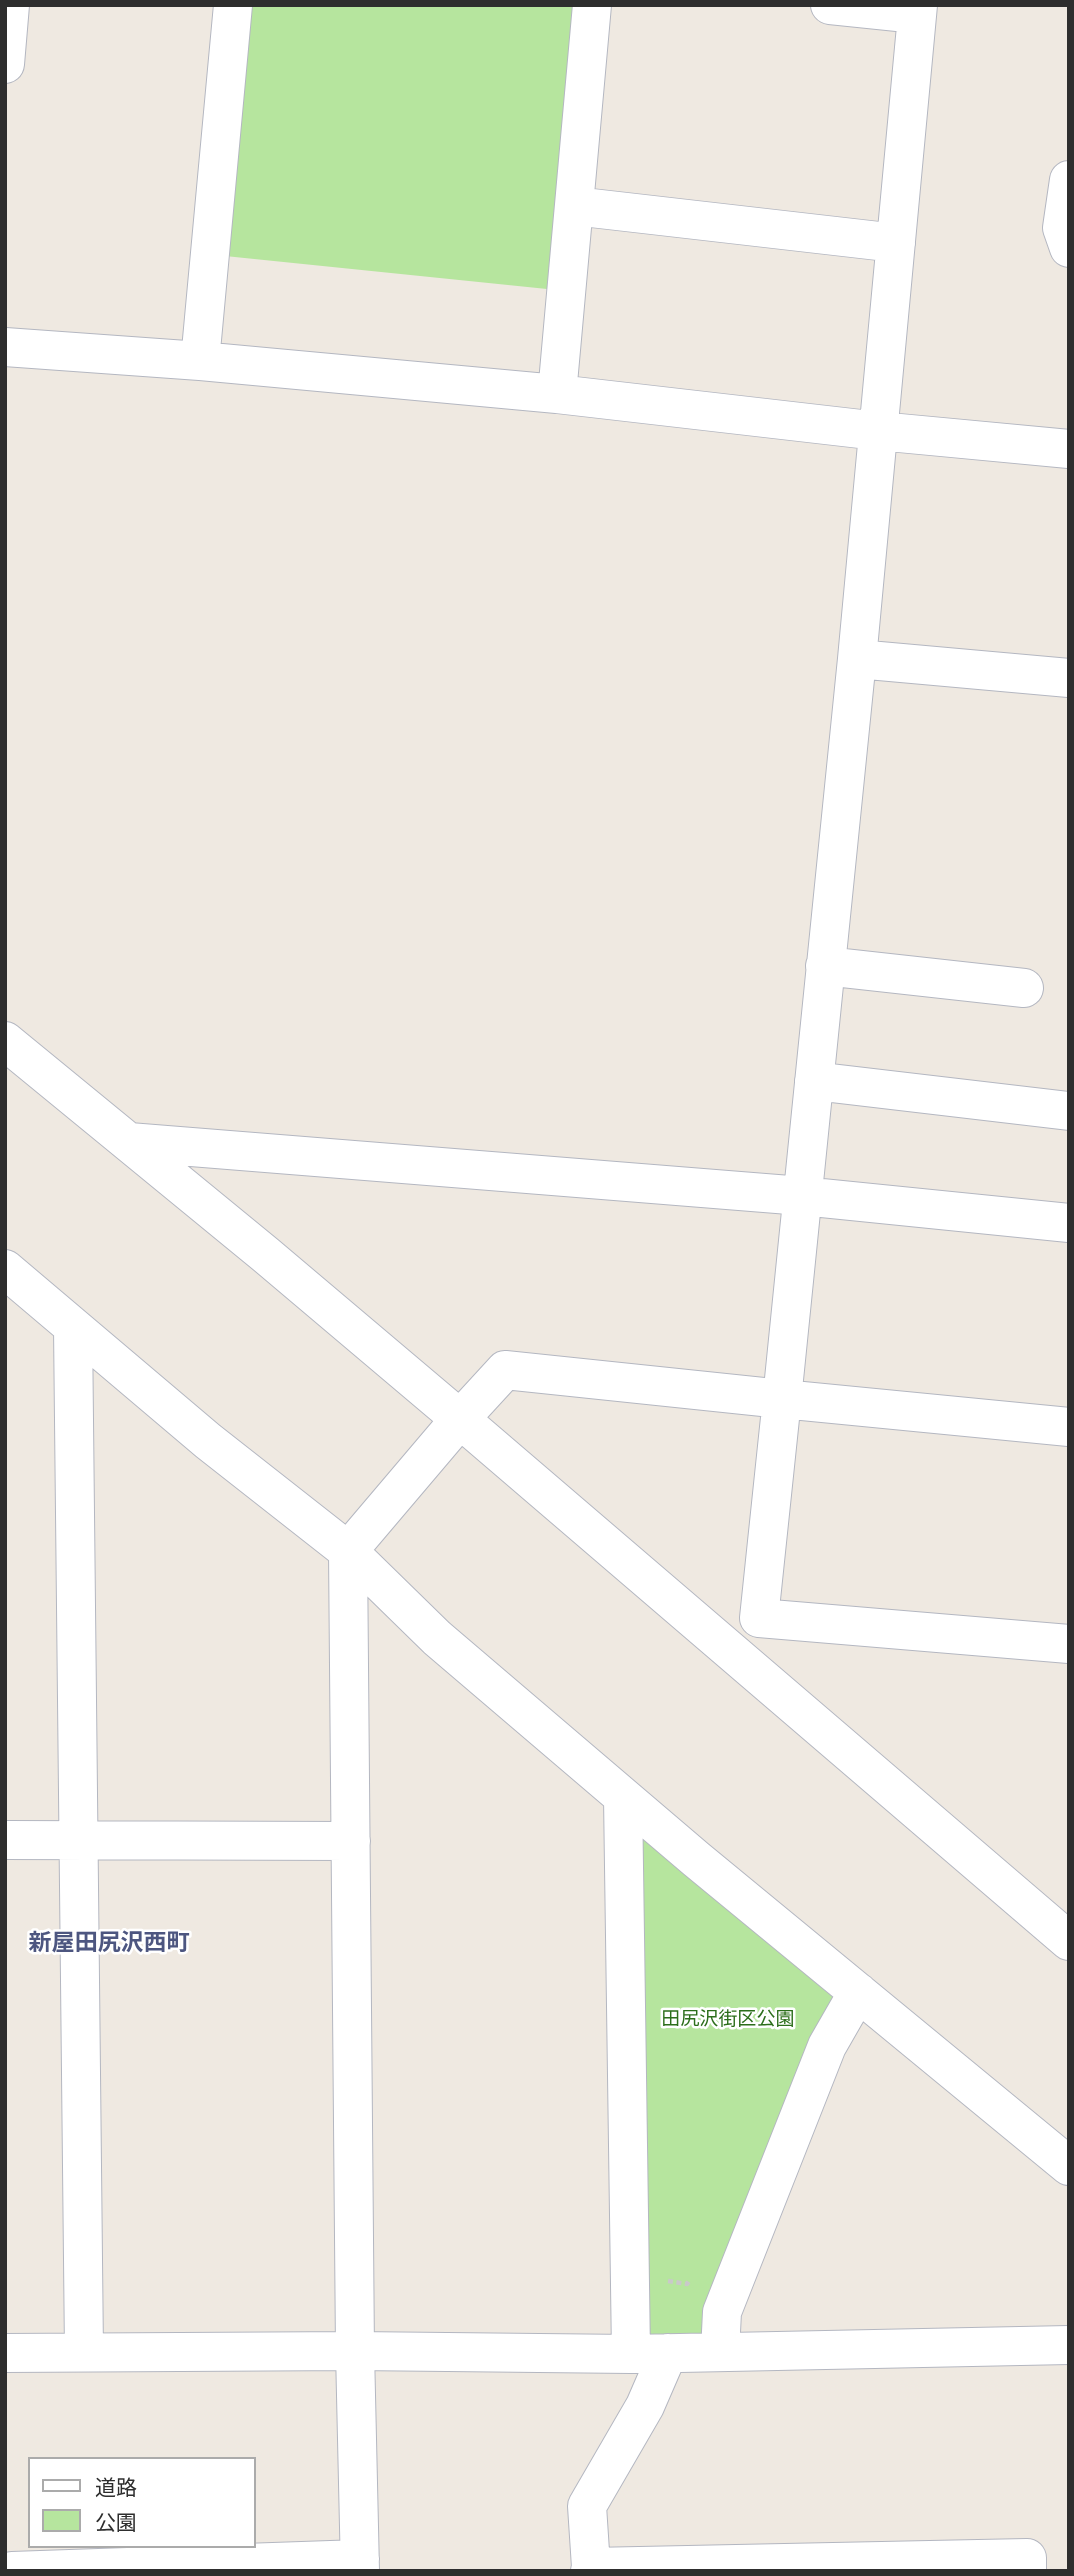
<!DOCTYPE html>
<html>
<head>
<meta charset="utf-8">
<style>
	body { margin:0 }
	#map { position:relative; width:1074px; height:2576px; overflow:hidden; background:#efe9e1; font-family:Montserrat,"Noto Sans JP",sans-serif }
	canvas { display:block }
	.frame { position:absolute; inset:0; border:7px solid #2e2e2e; pointer-events:none }
	.legend { position:absolute; left:28px; top:2457px; width:228px; height:91px; box-sizing:border-box; background:#fff; border:2px solid #ababab; margin:0; padding:9px 12px; list-style:none; font-size:21px; color:#2e2e2e }
	.legend li { display:flex; align-items:center; gap:14px; height:35px }
	.legend b { width:35px; border:2px solid #ababab }
</style>
</head>
<body>
<div id="map">
<canvas width="1074" height="2576"></canvas>
<div class="frame"></div>
<ul class="legend">
<li><b style="height:9px;background:#fff"></b>道路</li>
<li><b style="height:19px;background:#b6e59e"></b>公園</li>
</ul>
</div>
<script>
const ctx = document.querySelector('canvas').getContext('2d');
ctx.lineJoin = 'round';
function fillPath(path, color) { ctx.fillStyle = color; ctx.fill(path, 'evenodd'); }
const toPath = rows => new Path2D(rows.map(r => 'M' + r).join(''));
function stroke(path, color, width, dash) { ctx.strokeStyle = color; ctx.lineWidth = width; ctx.lineCap = dash ? 'butt' : 'round'; ctx.setLineDash(dash || []); ctx.stroke(path); }
function drawText(font, color, halo, rows, align = 'center') {
  ctx.font = font + ' Montserrat,"Noto Sans JP",sans-serif'; ctx.lineWidth = 5; ctx.setLineDash([]); ctx.textBaseline = 'middle'; ctx.strokeStyle = halo; ctx.fillStyle = color; for (const [text, x, y, turn = 0] of rows) {
    ctx.save(); ctx.translate(x, y); ctx.rotate((+turn || 0) * Math.PI / 180); ctx.textAlign = isNaN(turn) ? turn : align; if (halo) ctx.strokeText(text, 0, 0); ctx.fillText(text, 0, 0); ctx.restore();
  }
}
const green = toPath([
	[250,5,576,5,547,289,225,256],
	[623,1797,858,1992,720,2352,631,2354]
]);
const path = toPath([
	[668,2281,687,2284,689,2281]
]);
const minor = toPath([
	[830,5,917,14],
	[5,64,10,5],
	[1069,180,1062,228,1069,248],
	[574,206,896,243],
	[5,347,200,361,557,394,878,431,1069,449],
	[200,361,233,5],
	[557,394,592,5],
	[857,659,1069,678],
	[825,966,1024,988],
	[5,1041,266,1255,460,1419,1069,1941],
	[814,1081,1069,1111],
	[129,1142,802,1196,1069,1223],
	[5,1269,208,1441,348,1551,437,1638,696,1859,1069,2166],
	[73,1327,84,2352],
	[1069,1427,782,1399,759,1618,1069,1644],
	[623,1797,631,2354],
	[5,1840,351,1841],
	[720,2352,722,2312,827,2046,858,1992],
	[5,2353,355,2351,631,2354,1069,2345],
	[591,2567,587,2506,645,2406,668,2353],
	[12,2571,360,2559],
	[360,2571,355,2351,348,1551,460,1419,505,1370,782,1399,857,659,918,5],
	[590,2571,591,2567,1027,2558,1027,2571]
]);
const parkNames = [
	["田尻沢街区公園",728,2019]
];
const quarterNames = [
	["新屋田尻沢西町",109,1943]
];
fillPath(green, '#b6e59e');
stroke(minor, '#b4b7c1', 40);
stroke(path, '#c9c9c9', 4.5, [5, 3.5]);
stroke(minor, '#fff', 38);
drawText('19px', '#2c6e1b', '#fff', parkNames);
drawText('bold 23px', '#4d5680', '#fff', quarterNames);
</script>
</body>
</html>
